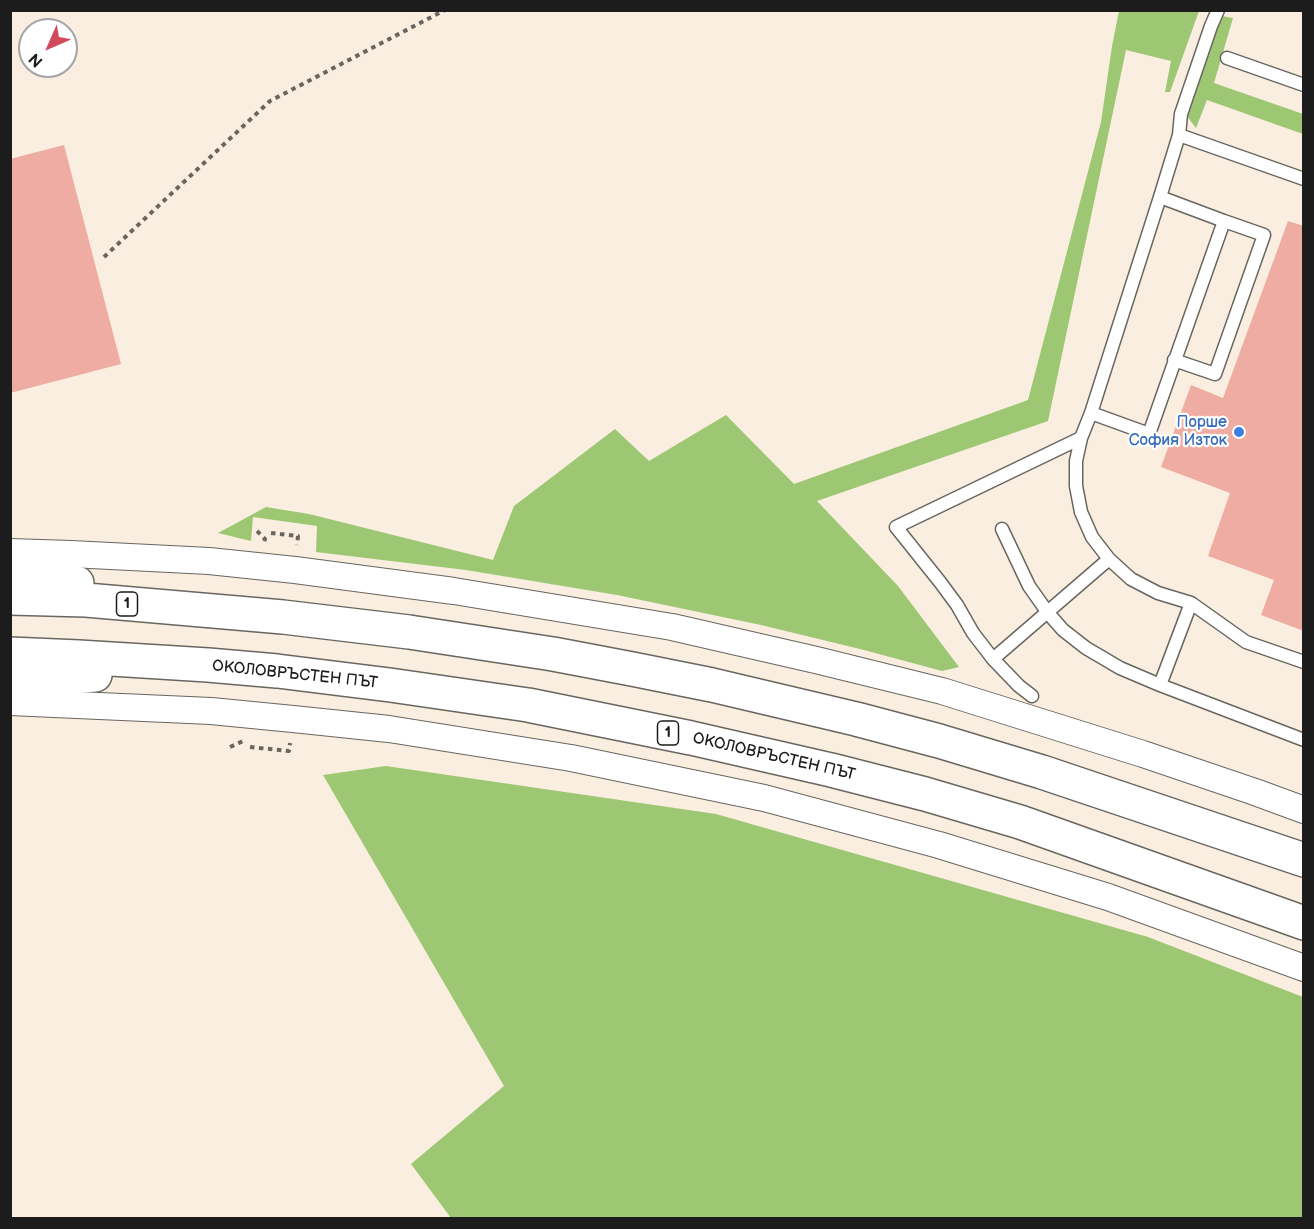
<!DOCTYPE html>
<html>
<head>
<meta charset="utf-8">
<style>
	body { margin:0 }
	#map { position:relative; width:1314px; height:1229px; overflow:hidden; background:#f9eedf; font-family:"Balsamiq Sans",sans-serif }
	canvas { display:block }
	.frame { position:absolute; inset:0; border:12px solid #1c1c1c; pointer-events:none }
	.north { position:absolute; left:18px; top:18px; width:60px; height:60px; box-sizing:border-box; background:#fff; border:2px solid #a4a4a4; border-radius:50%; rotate:225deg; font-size:16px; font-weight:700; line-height:24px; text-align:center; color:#1c1c1c }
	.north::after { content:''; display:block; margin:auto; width:21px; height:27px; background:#d1495b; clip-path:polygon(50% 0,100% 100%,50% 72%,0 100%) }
</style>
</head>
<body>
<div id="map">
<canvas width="1314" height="1229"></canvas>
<div class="frame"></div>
<div class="north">N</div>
</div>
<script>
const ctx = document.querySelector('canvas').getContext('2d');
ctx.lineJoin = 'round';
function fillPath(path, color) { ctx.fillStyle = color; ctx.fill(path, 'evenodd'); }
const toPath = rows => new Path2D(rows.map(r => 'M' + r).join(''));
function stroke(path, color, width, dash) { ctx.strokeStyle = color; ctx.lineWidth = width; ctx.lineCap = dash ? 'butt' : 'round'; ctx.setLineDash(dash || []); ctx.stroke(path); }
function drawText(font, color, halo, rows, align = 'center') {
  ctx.font = font + ' "Balsamiq Sans",sans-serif'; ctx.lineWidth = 4.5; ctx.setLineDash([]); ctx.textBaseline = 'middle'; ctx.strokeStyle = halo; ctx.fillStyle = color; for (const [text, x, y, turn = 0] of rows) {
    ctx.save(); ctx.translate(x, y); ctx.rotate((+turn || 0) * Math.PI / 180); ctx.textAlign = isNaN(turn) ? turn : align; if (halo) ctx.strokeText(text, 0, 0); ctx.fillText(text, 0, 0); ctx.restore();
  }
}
const green = toPath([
	[1119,11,1199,11,1170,92,1165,92,1171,61,1126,50,1048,421,817,501,898,586,959,667,942,671,864,650,761,625,617,595,466,570,316,552,317,526,253,517,251,541,218,533,266,507,309,514,493,560,514,506,615,429,649,461,726,415,794,484,1028,400,1101,122,1112,46],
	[1222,16,1233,18,1214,83,1303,114,1303,134,1207,100,1196,128,1186,115,1192,96],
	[386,766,716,814,1148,937,1303,997,1303,1218,451,1218,411,1164,504,1086,323,775]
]);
const building = toPath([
	[64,145,121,364,10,393,10,159],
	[1288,221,1304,226,1304,631,1261,615,1274,580,1208,556,1230,493,1161,467,1191,385,1223,398]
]);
const path = toPath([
	[104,257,270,101,445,10],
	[257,531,265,539,264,542],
	[271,533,298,536,297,545],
	[230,747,243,741],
	[250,747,289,751,290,743]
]);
const lane = toPath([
	[1227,58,1304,85],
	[1179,135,1304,179],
	[1174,360,1215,374,1264,235,1224,221],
	[1091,413,1149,434,1224,221,1160,197],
	[1002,529,1029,586,1048,613,1063,630,1086,648,1120,668,1160,685,1304,740],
	[1191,603,1158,593,1131,579,1109,559,1092,537,1081,512,1076,486,1076,461,1081,438,1091,413,1160,197,1179,135,1181,114,1211,26,1218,10],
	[993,659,1109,559],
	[1160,685,1191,603,1246,642,1304,662],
	[1032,696,1019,686,993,659,973,633,957,605,940,582,896,527,1081,438]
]);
const street = toPath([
	[10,552,71,554,209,561,295,570,454,591,672,627,816,660,942,691,1143,754,1255,792,1304,810],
	[10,702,211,711,293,719,389,729,571,758,764,798,939,845,1108,897,1304,968]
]);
const highway = toPath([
	[10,571,77,583],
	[10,598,86,600,283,617,409,632,553,654,632,669,712,685,856,719,939,741,1042,772,1304,860],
	[10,654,79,657,208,665,277,671,390,685,528,705,691,738,831,770,925,794,1020,822,1304,923],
	[10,682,95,675]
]);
const markers = [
	[1239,432,6,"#3f7fe0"]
];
const shields = [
	[127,604,21],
	[668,733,21]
];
const shieldNames = [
	["1",127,604],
	["1",668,733]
];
const shopNames = [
	["Порше",1227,423],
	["София Изток",1227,441]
];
const streetNames = [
	["ОКОЛОВРЪСТЕН ПЪТ",295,675,6],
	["ОКОЛОВРЪСТЕН ПЪТ",774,757,13]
];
fillPath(green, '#9dc773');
fillPath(building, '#eeaca2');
stroke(lane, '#696660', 15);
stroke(street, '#696660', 28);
stroke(highway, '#696660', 36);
stroke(path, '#696660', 4, [4.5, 4.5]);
stroke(lane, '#fff', 12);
stroke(street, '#fff', 26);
stroke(highway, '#fff', 33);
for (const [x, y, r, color] of markers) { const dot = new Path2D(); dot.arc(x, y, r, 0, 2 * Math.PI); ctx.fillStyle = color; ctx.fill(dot); stroke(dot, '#fff', 2); }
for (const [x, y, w] of shields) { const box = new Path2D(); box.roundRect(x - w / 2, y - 12, w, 24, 4.5); ctx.fillStyle = '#fff'; ctx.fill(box); stroke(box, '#1c1c1c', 1.5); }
drawText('bold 15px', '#1c1c1c', null, shieldNames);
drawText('16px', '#366cbe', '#fff', shopNames, 'right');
drawText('16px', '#1c1c1c', '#fff', streetNames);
</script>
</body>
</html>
